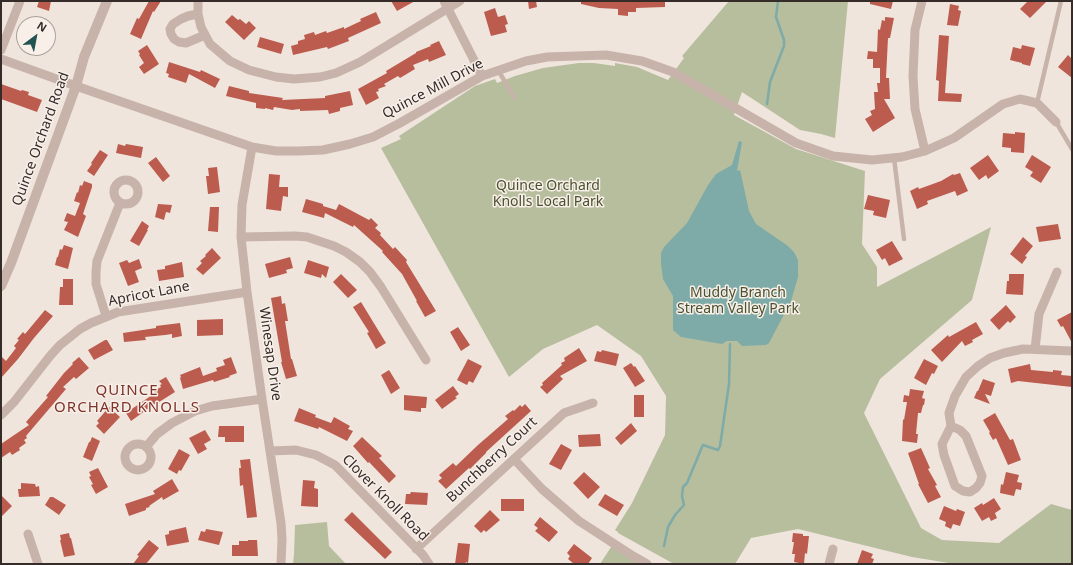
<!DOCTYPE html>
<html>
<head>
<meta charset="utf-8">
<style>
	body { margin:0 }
	#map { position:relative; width:1073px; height:565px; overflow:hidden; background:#f0e5dd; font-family:"Noto Sans",sans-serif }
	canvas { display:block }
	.frame { position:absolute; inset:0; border:2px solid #352b29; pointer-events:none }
	.north { position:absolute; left:16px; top:16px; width:40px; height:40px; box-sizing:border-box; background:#f8efe9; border:1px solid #aaa19c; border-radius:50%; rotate:32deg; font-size:11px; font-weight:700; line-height:16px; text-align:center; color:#352b29 }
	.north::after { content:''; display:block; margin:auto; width:14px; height:18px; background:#215351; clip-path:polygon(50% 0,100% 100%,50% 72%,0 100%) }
</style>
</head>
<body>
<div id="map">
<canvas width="1073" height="565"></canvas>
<div class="frame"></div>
<div class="north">N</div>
</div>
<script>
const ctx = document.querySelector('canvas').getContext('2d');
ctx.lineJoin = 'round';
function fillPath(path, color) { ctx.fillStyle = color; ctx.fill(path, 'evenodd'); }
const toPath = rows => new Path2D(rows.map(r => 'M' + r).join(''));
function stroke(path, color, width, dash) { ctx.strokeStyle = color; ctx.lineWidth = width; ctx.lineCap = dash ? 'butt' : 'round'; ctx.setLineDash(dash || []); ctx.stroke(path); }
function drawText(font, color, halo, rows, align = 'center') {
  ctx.font = font + ' "Noto Sans",sans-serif'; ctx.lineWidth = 3; ctx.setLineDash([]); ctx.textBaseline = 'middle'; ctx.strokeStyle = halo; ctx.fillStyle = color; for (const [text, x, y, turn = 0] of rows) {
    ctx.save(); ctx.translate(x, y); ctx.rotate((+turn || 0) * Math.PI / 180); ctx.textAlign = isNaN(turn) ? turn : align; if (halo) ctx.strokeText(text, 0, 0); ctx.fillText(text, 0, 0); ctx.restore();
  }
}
const green = toPath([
	[729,1,848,1,835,138,821,134,800,130,742,92,734,115,796,149,865,171,862,244,877,267,877,287,991,227,972,300,880,379,864,413,921,528,942,540,999,543,1051,504,1072,510,1072,564,955,564,912,557,798,529,751,538,735,564,674,564,618,533,618,532,615,530,632,503,665,435,666,396,641,356,597,325,543,349,509,377,381,148,401,139,399,136,475,86,495,79,497,83,515,76,543,68,579,63,594,63,615,66,615,63,637,67,668,80,684,58,682,56],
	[327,522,329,546,346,564,293,564,294,554,295,525],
	[613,544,647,564,600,564]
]);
const water = toPath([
	[739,141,742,142,737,171,740,170,749,211,756,224,788,246,794,252,798,260,798,277,791,301,769,343,766,345,742,346,737,341,727,341,722,344,681,337,673,330,673,296,663,279,661,264,661,253,664,247,687,223,708,185,716,174,732,165]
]);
const stream = toPath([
	[767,104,770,82,784,46,784,40,776,17,778,1],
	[664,546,668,527,675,515,684,505,682,496,683,487,687,483,702,447,703,445,718,450,720,446,729,384,730,344]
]);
const building = toPath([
	[39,1,51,1,49,11,37,7],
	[149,1,161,1,154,12,153,11,141,39,130,34,137,18,139,19],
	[391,1,415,1,397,11],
	[528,1,536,1,537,7,529,9],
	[581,1,665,1,665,7,636,8,636,12,628,12,628,16,618,15,618,9,599,8,581,4],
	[870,1,893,1,891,9,870,4],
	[1028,1,1047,1,1030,18,1020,9],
	[950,4,959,6,958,10,961,11,958,26,947,25],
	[495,8,498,17,505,15,508,24,505,25,507,32,491,36,484,12],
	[376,12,381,23,348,38,349,41,328,49,327,47,293,55,291,46,298,44,298,41,305,39,304,35,314,32,315,35,326,31,327,33,344,27,344,29,361,21,360,19],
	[232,15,238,20,240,19,246,24,249,21,256,28,244,40,225,22],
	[885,17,894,18,890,38,888,38,886,78,889,78,890,99,884,99,895,118,873,132,865,119,872,115,870,111,875,109,874,92,878,92,877,83,880,83,880,68,873,68,873,59,867,59,868,51,877,52,878,29,880,30,882,20,885,21],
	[939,35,949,36,945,93,962,94,961,102,938,101,939,81,936,80],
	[260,37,284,44,281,54,257,47],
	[439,41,446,55,429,62,428,59,413,65,415,69,400,78,398,76,384,84,386,86,378,89,379,91,376,92,379,98,366,105,358,89,387,73,386,71,416,53,416,52,431,46,430,45],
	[147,45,159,64,144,74,139,67,144,63,139,55,140,54,138,51],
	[1022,45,1035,48,1030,66,1022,64,1022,63,1010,60,1013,47,1021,49],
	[1068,55,1072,59,1072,78,1058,67],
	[169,62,200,72,201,70,220,79,215,88,189,74,186,83,168,77,169,74,166,73],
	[1,84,21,91,22,90,29,92,28,95,42,100,37,112,1,99],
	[229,86,249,91,249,93,283,98,282,100,325,98,325,96,350,91,353,105,340,108,340,111,329,114,328,110,300,111,300,109,292,110,274,107,273,110,265,108,265,109,256,108,256,103,226,96],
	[1015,132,1025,133,1024,153,1011,152,1011,148,1002,147,1003,133,1015,134],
	[118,144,125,146,126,144,143,147,141,158,116,153],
	[100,150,108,155,94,176,87,171,92,164,91,163],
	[988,155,999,171,988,179,986,175,979,180,970,168],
	[1032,155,1051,167,1041,183,1030,176,1033,172,1025,167],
	[156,157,170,176,163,182,148,163],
	[217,167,220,192,208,194,206,176,209,176,208,168],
	[960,173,968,191,957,196,955,191,927,201,928,204,917,209,910,191,918,187,919,189,941,181,953,174,954,175],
	[269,174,280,175,279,187,288,187,288,197,283,196,281,211,266,209],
	[84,181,92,184,92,187,83,214,86,216,78,237,64,230,68,222,64,221,67,213,75,216,80,203,74,201,77,192,78,193,80,185,82,186],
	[868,195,890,200,886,218,873,215,874,211,864,209],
	[306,199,323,204,323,206,336,210,339,204,369,220,371,218,378,225,375,228,381,233,380,235,393,249,395,247,407,260,406,262,436,311,425,317,416,301,417,301,402,274,382,252,383,251,354,225,353,227,325,213,324,218,302,212],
	[158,204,172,205,170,213,166,212,164,220,155,217],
	[210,207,219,207,218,232,208,231],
	[142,221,149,226,147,230,148,230,139,246,130,241],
	[1058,224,1061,239,1039,242,1036,227],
	[1023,237,1033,246,1025,256,1027,257,1022,264,1010,254],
	[892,241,903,259,889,266,885,258,882,260,876,250],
	[64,245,73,248,68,269,55,265,57,257,58,257,60,249,62,250],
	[212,248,221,258,203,275,196,269,202,263,200,261,206,256,205,255],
	[290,257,293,268,286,270,287,273,269,278,265,264],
	[139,259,142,268,135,271,139,282,128,286,119,263,127,260,129,263],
	[308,260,329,267,326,278,322,274,321,278,304,273],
	[182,262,184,277,159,281,157,270,165,269,165,266],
	[341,274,357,290,348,298,333,282],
	[1009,274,1024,274,1023,295,1006,294,1007,281,1009,281],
	[63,279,73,279,73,305,59,305,60,287,63,287],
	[281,296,282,304,285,303,288,321,285,321,291,359,292,359,297,376,286,379,281,362,282,362,271,298],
	[361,302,386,343,376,349,367,333,369,332,353,307],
	[1006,305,1016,317,1010,323,1008,321,999,330,990,320],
	[45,310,53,316,34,338,18,359,1,378,1,356,6,361,16,348,14,346,19,340,17,339,23,332,25,334],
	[1072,312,1072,343,1063,326,1061,327,1057,320],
	[223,319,223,335,197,336,197,320],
	[976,322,983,334,972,340,973,342,965,346,962,341,942,362,931,350,948,335,949,337],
	[180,323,182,336,172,338,172,334,165,335,145,337,146,340,124,342,123,333,156,328,156,326],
	[458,327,470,345,461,351,450,332],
	[105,340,107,340,113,350,94,360,88,350],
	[579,348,587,361,560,376,563,379,547,394,540,387,543,385,542,383,562,365,561,363,565,361,564,358],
	[602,350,619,354,616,366,594,361,597,351,601,352],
	[79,357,89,368,76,379,74,377,63,387,66,389,26,436,27,438,24,440,26,443,19,448,20,450,12,455,10,452,1,458,1,444,29,425,26,422,48,397,46,396,64,373,73,364,72,363],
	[231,357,237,373,229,376,230,377,214,382,213,380,183,389,180,378,181,377,180,375,200,367,203,376,217,371,216,368,225,365,223,360],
	[468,359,482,366,473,383,469,381,467,385,457,380],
	[924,359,938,366,934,374,932,373,926,385,914,378],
	[631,363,634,367,635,366,645,381,635,387,623,368],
	[1030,364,1031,370,1053,372,1053,370,1062,371,1061,375,1072,376,1072,387,1018,381,1011,383,1008,369],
	[389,370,400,388,391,394,381,375],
	[166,377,175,392,156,404,156,403,131,421,126,413,155,393,154,391,161,387,160,385,162,384,159,381],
	[983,379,995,383,991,396,985,394,990,404,974,398,977,391,978,391],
	[453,386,459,394,455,397,457,398,442,409,435,400],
	[910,389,924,391,922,398,925,399,924,405,921,405,923,405,921,413,918,413,916,434,918,434,917,443,902,441,903,419,904,420,907,402,903,402,904,395,909,396],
	[404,395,427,397,426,408,421,408,421,412,404,410],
	[634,395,644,395,644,417,634,417],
	[525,404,531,411,486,452,486,453,470,469,469,468,446,489,438,481,442,478,439,475,453,463,456,466,478,445,508,419,505,416,513,410,514,411,520,405,522,407],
	[109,407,120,417,104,434,96,426,99,423,97,421],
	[299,408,316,415,315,417,331,423,334,417,350,426,348,429,353,431,347,441,319,427,318,429,294,421],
	[995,413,1010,440,1013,439,1021,460,1008,465,996,438,993,440,989,433,990,432,983,420],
	[631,423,637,431,621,445,615,438],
	[219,426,244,426,244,442,225,442,225,437,218,437],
	[205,430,211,440,204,444,207,449,198,454,189,438],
	[600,434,601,446,579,447,578,435],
	[92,437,100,441,92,461,83,457,89,442,90,442],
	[362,437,382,456,379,458,396,476,389,483,369,462,368,463,353,446],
	[561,444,572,450,561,470,549,464],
	[921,448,930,468,928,469,937,485,935,486,941,497,928,503,918,484,919,484,908,453],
	[179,449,190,455,181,471,179,470,177,474,168,469],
	[250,459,257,517,247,518,243,485,240,486,239,468,241,468,240,460],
	[98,468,108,487,96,494,91,485,93,484,89,477,91,476,89,472],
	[584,472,600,487,588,499,573,483],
	[1006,472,1019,475,1017,482,1022,483,1021,490,1016,489,1014,496,1000,493,1001,484,1003,485],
	[172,479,179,491,163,500,162,497,149,506,150,507,146,508,146,510,129,516,125,504,155,494,153,491],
	[303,480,315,481,314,488,318,489,318,507,301,506],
	[21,483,35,484,36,487,39,486,40,496,19,497,18,489,21,489],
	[411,492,428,493,427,505,405,504,406,494,410,494],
	[605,494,624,505,617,516,598,505],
	[1,495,12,506,1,517],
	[50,497,53,497,66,505,59,515,45,505],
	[994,498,1001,509,995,513,997,518,991,521,989,517,982,521,974,508,982,503,983,505],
	[501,499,524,499,524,511,501,511],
	[944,506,956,511,957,509,965,512,960,526,953,524,951,529,945,526,946,522,939,519],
	[490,510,500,520,486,532,484,530,481,533,474,526],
	[352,512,392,552,385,559,344,520],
	[540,517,558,532,549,542,535,531,538,528,534,525],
	[186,527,189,542,167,546,165,535,169,534,169,531],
	[206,529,223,532,219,545,198,540,201,531,205,532],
	[69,533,70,538,71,538,75,555,64,557,60,540,61,540,60,535],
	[793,533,803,534,803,536,809,536,807,554,805,553,804,564,794,562,795,554,792,554,794,542,792,542],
	[149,540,159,548,146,564,133,564,139,556,137,555],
	[248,540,257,540,258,556,232,556,232,545,239,545,239,541,248,541],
	[458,543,470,544,468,563,466,562,465,564,455,564],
	[574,544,592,558,588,564,574,564,568,559,570,556,567,553],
	[862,550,873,554,871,558,874,559,872,564,857,564]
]);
const service = toPath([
	[498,70,514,97],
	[1037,103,1061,1],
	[1056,122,1072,149],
	[894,158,904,239]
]);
const minor = toPath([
	[198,1,198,14,201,27,210,44,230,61,249,70,276,77,294,79,320,77,336,73,360,62,460,1],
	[444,1,482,76],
	[922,1,915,30,913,76,915,109,925,151],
	[198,14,188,16,181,19,173,24,170,29,171,34,174,39,179,42,186,43,205,35],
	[1,50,20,1],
	[1,59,76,86,252,147,276,151,299,151,323,150,350,144,373,137,400,123,482,76,526,61,547,57,606,55,642,61,673,72,796,143,833,156,872,160,902,157,925,151,954,138,1003,104,1020,99,1037,103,1056,122],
	[252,147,242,205,241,237,247,292,262,399,281,523,282,539,281,564],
	'114 192a12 12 0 1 1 24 0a12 12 0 1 1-24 0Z',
	[241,237,295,236,307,237,334,246,346,252,360,262,370,272,381,287,426,360],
	[106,316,96,284,96,272,97,261,120,203],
	[1035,349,1039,314,1057,272],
	[1,415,14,402,50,356,60,345,80,329,91,323,118,312,247,292],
	[951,426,960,430,966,436,982,476,980,483,976,488,970,492,963,491,955,486,944,455,942,444,951,426,949,413,955,396,966,377,978,366,990,358,1004,353,1023,349,1072,351],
	'125 457a13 13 0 1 1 26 0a13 13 0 1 1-26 0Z',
	[146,447,157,434,172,423,195,411,212,406,262,399],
	[270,451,296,450,316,455,335,465,423,555,429,564],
	[514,459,542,489,579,521,633,556,647,564],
	[28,534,38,564],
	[416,549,564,413,593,403],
	[829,564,833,549]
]);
const tertiary = toPath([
	[1,286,11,263,76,86,84,57,107,1]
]);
const streetNames = [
	["Quince Mill Drive",433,89,-28],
	["Quince Orchard Road",41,139,-70],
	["Apricot Lane",149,294,-11],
	["Winesap Drive",270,354,82],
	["Bunchberry Court",492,460,-43],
	["Clover Knoll Road",385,498,45]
];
const parkNames = [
	["Quince Orchard",548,186],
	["Knolls Local Park",548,202],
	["Muddy Branch",738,293],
	["Stream Valley Park",738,309]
];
const neighbourhoodNames = [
	["QUINCE",127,391],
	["ORCHARD KNOLLS",127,408]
];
fillPath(green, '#b7be9e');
fillPath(water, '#7eaba7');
stroke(stream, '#7eaba7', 2.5);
fillPath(building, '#bc5c4e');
stroke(service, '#c7b3a9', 4.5);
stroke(minor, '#c7b3a9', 9);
stroke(tertiary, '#c7b3a9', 10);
drawText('14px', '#352b29', '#f8efe9', streetNames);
drawText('14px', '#49512e', '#f8efe9', parkNames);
ctx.letterSpacing = '1px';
drawText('15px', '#7e3228', '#f8efe9', neighbourhoodNames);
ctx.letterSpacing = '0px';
</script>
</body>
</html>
